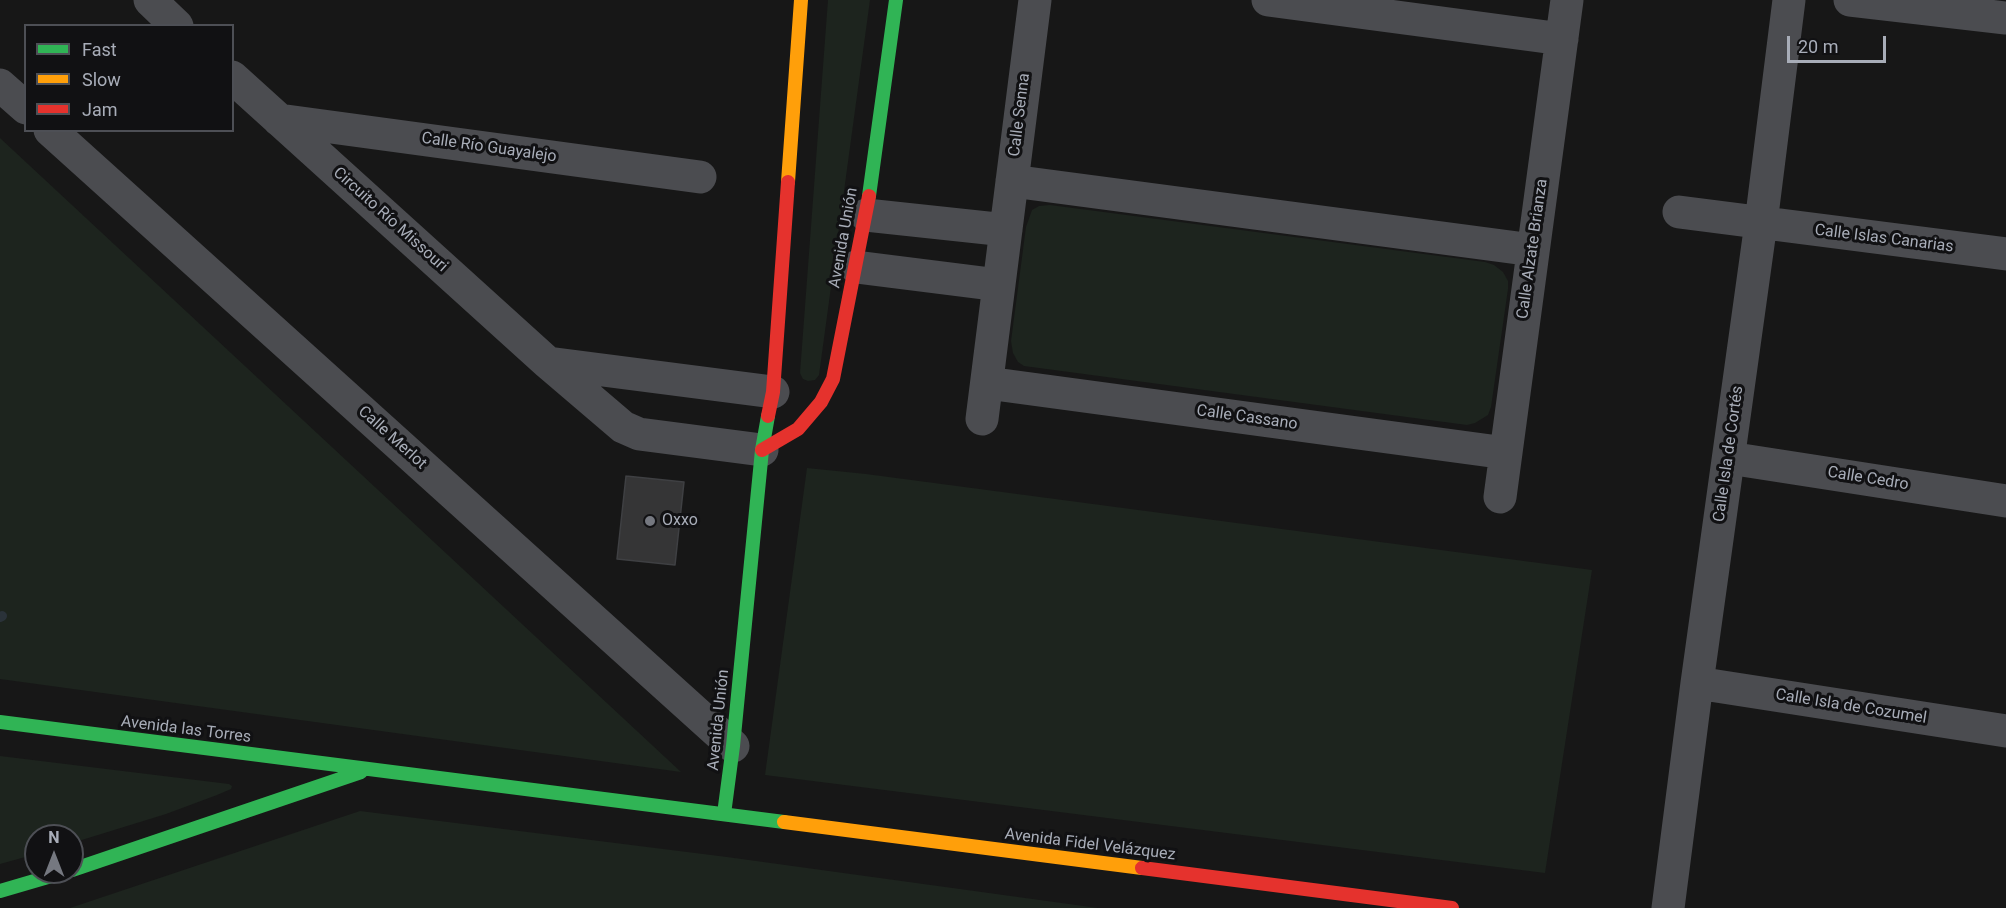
<!DOCTYPE html>
<html>
<head>
<meta charset="utf-8">
<style>
	body { margin:0 }
	#map { position:relative; width:2006px; height:908px; overflow:hidden; background:#171717; font-family:Roboto,sans-serif }
	canvas { display:block }
	.legend { position:absolute; left:24px; top:24px; width:210px; height:108px; box-sizing:border-box; background:#111113; border:2px solid #4d4f55; margin:0; padding:8px 10px; list-style:none; font-size:18px; color:#a8adb8 }
	.legend li { display:flex; align-items:center; gap:12px; height:30px }
	.legend b { width:30px; border:2px solid #4d4f55 }
	.north { position:absolute; left:24px; top:824px; width:60px; height:60px; box-sizing:border-box; background:#111113; border:2px solid #4d4f55; border-radius:50%; rotate:0deg; font-size:16px; font-weight:700; line-height:24px; text-align:center; color:#a8adb8 }
	.north::after { content:''; display:block; margin:auto; width:21px; height:27px; background:#757880; clip-path:polygon(50% 0,100% 100%,50% 72%,0 100%) }
	.scale { position:absolute; left:1787px; top:36px; width:99px; height:27px; box-sizing:border-box; border:3px solid #a8adb8; border-top:0; padding-left:8px; font-size:18px; line-height:21px; white-space:nowrap; color:#a8adb8; -webkit-text-stroke:4px #111113; paint-order:stroke }
</style>
</head>
<body>
<div id="map">
<canvas width="2006" height="908"></canvas>
<ul class="legend">
<li><b style="height:8px;background:#30b455"></b>Fast</li>
<li><b style="height:8px;background:#ff9f0a"></b>Slow</li>
<li><b style="height:8px;background:#e5322d"></b>Jam</li>
</ul>
<div class="north">N</div>
<div class="scale">20 m</div>
</div>
<script>
const ctx = document.querySelector('canvas').getContext('2d');
ctx.lineJoin = 'round';
function fillPath(path, color) { ctx.fillStyle = color; ctx.fill(path, 'evenodd'); }
const toPath = rows => new Path2D(rows.map(r => 'M' + r).join(''));
function stroke(path, color, width, dash) { ctx.strokeStyle = color; ctx.lineWidth = width; ctx.lineCap = dash ? 'butt' : 'round'; ctx.setLineDash(dash || []); ctx.stroke(path); }
function drawText(font, color, halo, rows, align = 'center') {
  ctx.font = font + ' Roboto,sans-serif'; ctx.lineWidth = 6; ctx.setLineDash([]); ctx.textBaseline = 'middle'; ctx.strokeStyle = halo; ctx.fillStyle = color; for (const [text, x, y, turn = 0] of rows) {
    ctx.save(); ctx.translate(x, y); ctx.rotate((+turn || 0) * Math.PI / 180); ctx.textAlign = isNaN(turn) ? turn : align; if (halo) ctx.strokeText(text, 0, 0); ctx.fillText(text, 0, 0); ctx.restore();
  }
}
const green = toPath([
	[828,0,870,0,819,375,815,380,808,381,803,379,800,373],
	[0,138,681,772,0,679],
	[1050,205,1485,262,1494,265,1503,272,1508,281,1508,289,1491,407,1488,415,1475,423,1467,425,1024,366,1018,362,1013,353,1011,341,1026,227,1032,210,1039,206],
	[807,468,866,474,1592,570,1545,873,765,775],
	[0,756,229,784,232,786,231,789,217,795,166,814,72,843,72,836,36,836,36,854,0,864],
	[360,811,727,857,1098,908,70,908]
]);
const stream = toPath([
	[0,617,2,616]
]);
const building = toPath([
	[626,476,684,482,675,565,617,559,626,476]
]);
const street = toPath([
	[150,0,177,26],
	[1268,0,1562,39],
	[1850,0,2006,18],
	[232,77,548,363,623,427,639,434,762,450],
	[0,85,26,108],
	[279,120,700,177],
	[50,130,733,746],
	[1012,181,1533,250],
	[1679,212,2006,254],
	[866,215,1006,230],
	[856,267,999,285],
	[548,363,773,392],
	[987,383,1506,453],
	[982,419,1035,0],
	[1729,458,2006,501],
	[1500,497,1567,0],
	[1697,683,2006,731],
	[1668,908,1697,683,1761,223,1789,0]
]);
const fast = toPath([
	[869,196,896,0],
	[0,722,784,822],
	[724,814,733,746,762,450,768,416],
	[72,870,361,772],
	[0,891,65,872]
]);
const slow = toPath([
	[788,182,801,0],
	[784,822,1142,868]
]);
const jam = toPath([
	[768,416,773,392,788,182],
	[762,450,798,429,821,402,833,379,869,196],
	[1142,868,1452,908]
]);
const markers = [
	[650,521,6,"#757880"]
];
const streetNames = [
	["Calle Senna",1020,115,-83],
	["Calle Río Guayalejo",489,148,8],
	["Circuito Río Missouri",390,220,42],
	["Avenida Unión",844,238,-80],
	["Calle Islas Canarias",1884,239,7],
	["Calle Alzate Brianza",1533,249,-82],
	["Calle Cassano",1247,418,8],
	["Calle Merlot",392,438,42],
	["Calle Isla de Cortés",1729,454,-82],
	["Calle Cedro",1868,479,9],
	["Calle Isla de Cozumel",1851,707,9],
	["Avenida Unión",719,720,-84],
	["Avenida las Torres",186,730,7],
	["Avenida Fidel Velázquez",1090,845,7]
];
const poiNames = [
	["Oxxo",662,521]
];
fillPath(green, '#1d241e');
stroke(stream, '#2a3239', 10);
fillPath(building, '#353536');
stroke(building, '#3f4043', 1.5);
stroke(street, '#4b4c50', 33);
stroke(fast, '#30b455', 14);
stroke(slow, '#ff9f0a', 14);
stroke(jam, '#e5322d', 14);
for (const [x, y, r, color] of markers) { const dot = new Path2D(); dot.arc(x, y, r, 0, 2 * Math.PI); ctx.fillStyle = color; ctx.fill(dot); stroke(dot, '#111113', 2); }
drawText('16px', '#a8adb8', '#111113', streetNames);
drawText('16px', '#a8adb8', '#111113', poiNames, 'left');
</script>
</body>
</html>
